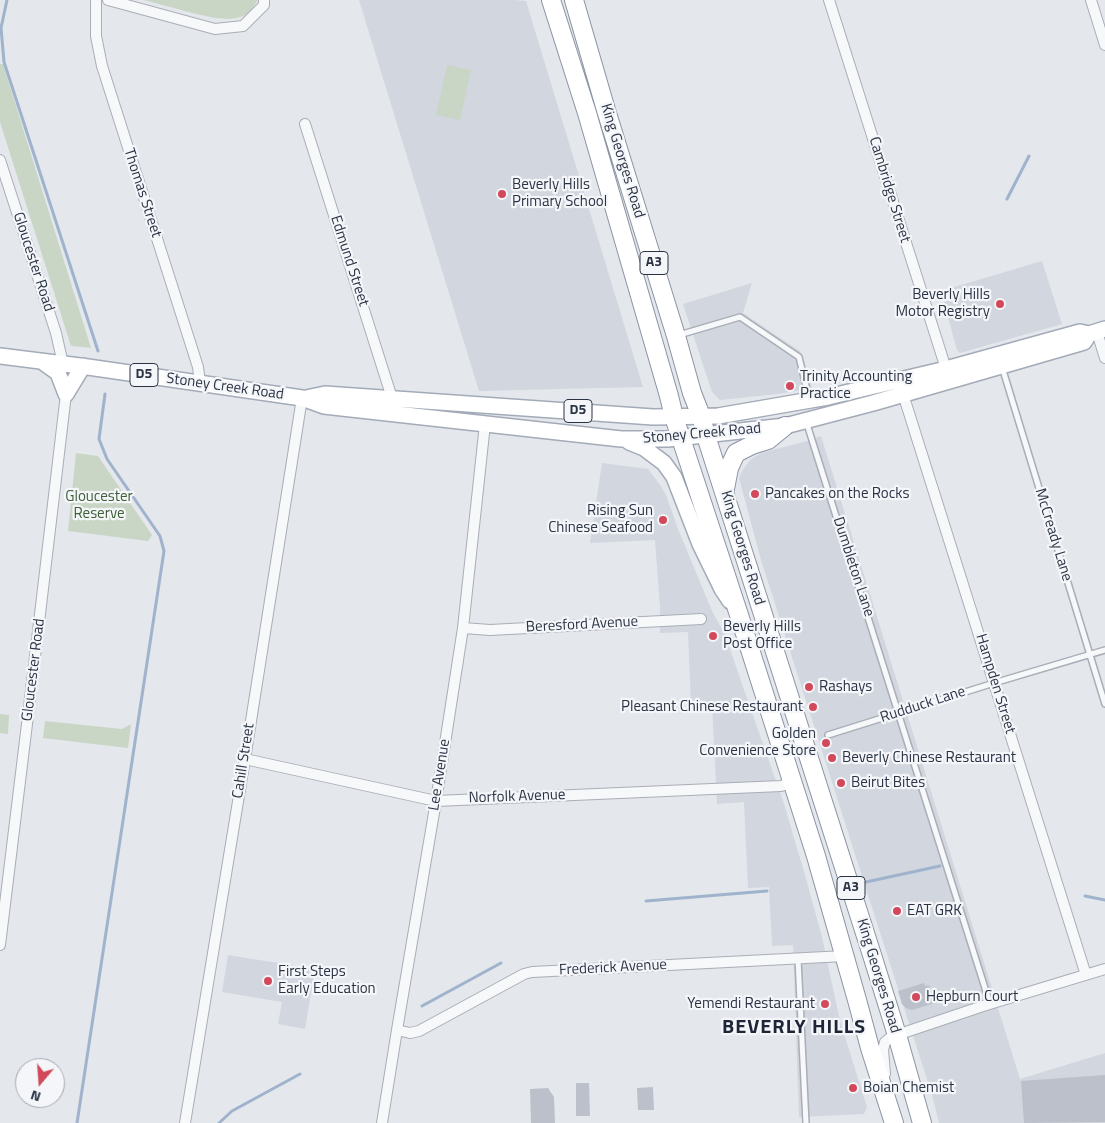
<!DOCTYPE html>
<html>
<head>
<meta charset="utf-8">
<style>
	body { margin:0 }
	#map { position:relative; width:1105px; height:1123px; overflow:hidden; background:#e4e7ec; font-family:"Titillium Web",sans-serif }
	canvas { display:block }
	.north { position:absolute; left:15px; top:1058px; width:50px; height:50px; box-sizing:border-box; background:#f4f6f9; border:1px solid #a4a8b1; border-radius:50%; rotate:198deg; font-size:14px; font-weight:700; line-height:20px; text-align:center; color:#2b3445 }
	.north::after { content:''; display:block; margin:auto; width:18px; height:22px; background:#d1495b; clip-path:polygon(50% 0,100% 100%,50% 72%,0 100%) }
</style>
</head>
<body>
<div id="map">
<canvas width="1105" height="1123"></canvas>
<div class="north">N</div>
</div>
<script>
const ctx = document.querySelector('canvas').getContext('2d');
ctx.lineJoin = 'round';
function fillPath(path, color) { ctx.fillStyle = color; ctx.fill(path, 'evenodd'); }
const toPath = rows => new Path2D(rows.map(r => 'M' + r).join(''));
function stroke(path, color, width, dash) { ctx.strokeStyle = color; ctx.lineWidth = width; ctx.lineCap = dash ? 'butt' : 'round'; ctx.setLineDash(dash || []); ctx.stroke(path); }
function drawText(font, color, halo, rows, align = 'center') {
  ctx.font = font + ' "Titillium Web",sans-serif'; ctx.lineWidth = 4.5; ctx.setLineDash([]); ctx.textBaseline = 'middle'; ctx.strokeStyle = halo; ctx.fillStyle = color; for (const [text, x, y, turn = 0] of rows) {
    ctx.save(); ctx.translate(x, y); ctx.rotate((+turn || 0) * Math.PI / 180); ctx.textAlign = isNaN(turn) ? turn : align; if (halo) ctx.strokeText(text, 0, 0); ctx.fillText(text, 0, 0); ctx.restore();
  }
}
const built = toPath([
	[359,0,514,0,526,1,643,387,479,391],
	[1042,261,1062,324,960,353,957,350,941,291],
	[752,283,743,313,801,352,812,388,778,394,720,400,712,392,683,304],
	[821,436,1020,1079,1105,1053,1105,1123,939,1123,932,1095,761,560,739,478,742,471,750,460,761,453,807,441],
	[602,463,648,469,660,485,666,495,678,529,712,611,725,635,784,804,805,875,822,937,840,1021,867,1107,864,1114,799,1117,793,945,772,946,769,887,748,888,744,802,717,804,712,703,691,704,688,632,660,633,660,607,655,540,590,543],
	[228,955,315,969,305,1029,278,1024,282,1002,222,992]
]);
const green = toPath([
	[144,0,258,0,252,9,246,15,237,18,229,19,215,18,196,14],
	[0,64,3,64,91,348,71,346,0,122],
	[447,65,471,70,460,120,436,115],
	[76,453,98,456,152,535,148,541,68,531],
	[0,714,9,715,8,734,0,733],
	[45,721,122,729,131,724,128,748,43,738]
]);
const stream = toPath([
	[7,0,1,28,4,62,98,351],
	[1007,199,1029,156],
	[866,882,940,866],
	[1085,896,1105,900],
	[646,901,767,891],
	[422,1006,501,963],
	[77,1123,164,551,160,536,107,459,99,439,105,394],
	[219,1123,232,1111,300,1074]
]);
const building = toPath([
	[924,983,925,986,929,985,935,1003,912,1010,906,1008,902,1004,898,991],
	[1105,1075,1105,1122,1024,1123,1021,1081],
	[576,1083,589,1083,590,1116,576,1116],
	[653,1087,654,1110,638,1110,637,1088],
	[548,1088,554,1097,555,1123,531,1123,530,1089]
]);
const lane = toPath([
	[679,335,740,317,799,357,809,398],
	[1002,367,1105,704],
	[806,421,990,1004],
	[828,735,994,683,1105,650],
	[798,959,806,1123]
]);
const street = toPath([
	[96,0,96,36,102,66,198,367,200,383],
	[108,0,215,29,243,26,264,5,264,0],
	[829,0,948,375],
	[1091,0,1105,45],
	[305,124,392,398],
	[0,160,56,333,63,364],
	[1097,332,1105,358],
	[903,394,1086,975],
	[463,628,490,630,701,619],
	[245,759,436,801,781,786,793,782],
	[0,945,27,724,66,394],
	[397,1030,410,1033,419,1031,524,974,532,972,845,956],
	[885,1074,883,1050,885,1042,891,1037,983,1006,1105,969],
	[185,1123,245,759,302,398],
	[382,1123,397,1030,436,801,463,628,485,424]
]);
const primary = toPath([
	[0,356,88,367,302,398,324,406,621,439,668,439,785,426,873,403,1084,342,1089,334],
	[44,363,58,373,66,394],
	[66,394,83,366],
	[306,398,325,394,653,417,718,416,828,397,946,369,1080,332,1089,334,1105,329],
	[629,442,644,448,664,463,674,477,700,544,722,589,730,601]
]);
const highway = toPath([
	[551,0,587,113,669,396,674,417,740,618,816,856,857,1000,870,1048,894,1123],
	[574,0,606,110,676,336,692,393,701,416,706,436,872,955,897,1035,922,1123],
	[725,489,729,468,736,453,752,445,768,440,785,426]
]);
const markers = [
	[502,194,5,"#d1495b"],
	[1000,304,5,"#d1495b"],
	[790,386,5,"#d1495b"],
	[755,494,5,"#d1495b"],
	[663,520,5,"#d1495b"],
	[713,636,5,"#d1495b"],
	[809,687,5,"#d1495b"],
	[813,707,5,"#d1495b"],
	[826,743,5,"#d1495b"],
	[832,758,5,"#d1495b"],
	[841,783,5,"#d1495b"],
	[897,911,5,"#d1495b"],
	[268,981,5,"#d1495b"],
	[916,997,5,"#d1495b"],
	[825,1004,5,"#d1495b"],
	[853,1088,5,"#d1495b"]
];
const shields = [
	[654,263,28],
	[144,375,28],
	[578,411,28],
	[851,888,28]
];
const shieldNames = [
	["A3",654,263],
	["D5",144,375],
	["D5",578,411],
	["A3",851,888]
];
const streetNames = [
	["King Georges Road",622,161,73],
	["Cambridge Street",889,190,73],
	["Thomas Street",142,193,72],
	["Edmund Street",349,261,72],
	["Gloucester Road",33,262,72],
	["Stoney Creek Road",225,387,8],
	["Stoney Creek Road",702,434,-5],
	["McCready Lane",1053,535,73],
	["King Georges Road",742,548,73],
	["Dumbleton Lane",853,567,72],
	["Beresford Avenue",582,625,-3],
	["Gloucester Road",34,670,-83],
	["Hampden Street",995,684,73],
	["Rudduck Lane",923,705,-18],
	["Cahill Street",244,761,-81],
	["Lee Avenue",440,775,-81],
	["Norfolk Avenue",517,797,-2],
	["Frederick Avenue",613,968,-3],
	["King Georges Road",878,976,73]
];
const poiNames = [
	["Beverly Hills",512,185],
	["Primary School",512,202],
	["Beverly Hills",990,295,"right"],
	["Motor Registry",990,312,"right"],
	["Trinity Accounting",800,377],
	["Practice",800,394],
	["Pancakes on the Rocks",765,494],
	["Rising Sun",653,511,"right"],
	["Chinese Seafood",653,528,"right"],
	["Beverly Hills",723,627],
	["Post Office",723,644],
	["Rashays",819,687],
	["Pleasant Chinese Restaurant",803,707,"right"],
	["Golden",816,734,"right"],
	["Convenience Store",816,751,"right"],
	["Beverly Chinese Restaurant",842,758],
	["Beirut Bites",851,783],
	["EAT GRK",907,911],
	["First Steps",278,972],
	["Early Education",278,989],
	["Hepburn Court",926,997],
	["Yemendi Restaurant",815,1004,"right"],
	["Boian Chemist",863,1088]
];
const parkNames = [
	["Gloucester",99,497],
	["Reserve",99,514]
];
const districtNames = [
	["BEVERLY HILLS",794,1028]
];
fillPath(built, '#d2d6de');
fillPath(green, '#c9d6c5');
stroke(stream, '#9fb4cc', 3);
fillPath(building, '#bbc0ca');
stroke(lane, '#a9aeb7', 8);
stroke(street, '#a9aeb7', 12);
stroke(primary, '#a3abb8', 18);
stroke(highway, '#8b94a3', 20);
stroke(lane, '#f7f8fa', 5);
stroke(street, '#f7f8fa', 10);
stroke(primary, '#fff', 15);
stroke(highway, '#fff', 18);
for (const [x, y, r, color] of markers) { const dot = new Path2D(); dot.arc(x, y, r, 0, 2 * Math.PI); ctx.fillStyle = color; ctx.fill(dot); stroke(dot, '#f4f6f9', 2); }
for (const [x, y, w] of shields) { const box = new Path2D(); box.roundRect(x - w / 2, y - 11.5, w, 23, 4); ctx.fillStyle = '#f4f6f9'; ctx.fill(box); stroke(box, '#2b3445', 1); }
drawText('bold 14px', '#2b3445', null, shieldNames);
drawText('15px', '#2b3445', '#f4f6f9', streetNames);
drawText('15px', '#2b3445', '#f4f6f9', poiNames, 'left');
drawText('15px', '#3f6138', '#f4f6f9', parkNames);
ctx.letterSpacing = '1px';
drawText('bold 20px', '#1d2536', '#f4f6f9', districtNames);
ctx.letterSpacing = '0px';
</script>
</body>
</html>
